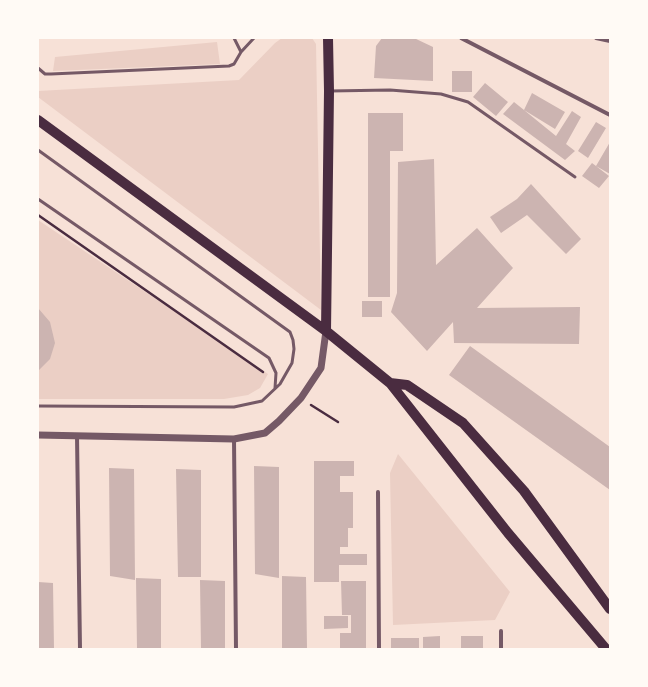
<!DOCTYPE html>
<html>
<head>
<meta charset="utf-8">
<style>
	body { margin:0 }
	#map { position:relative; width:648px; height:687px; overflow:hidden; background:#f7e1d7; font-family:Lora,serif }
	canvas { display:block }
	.frame { position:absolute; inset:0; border:39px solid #fffaf5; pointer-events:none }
</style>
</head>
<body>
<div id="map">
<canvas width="648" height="687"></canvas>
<div class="frame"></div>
</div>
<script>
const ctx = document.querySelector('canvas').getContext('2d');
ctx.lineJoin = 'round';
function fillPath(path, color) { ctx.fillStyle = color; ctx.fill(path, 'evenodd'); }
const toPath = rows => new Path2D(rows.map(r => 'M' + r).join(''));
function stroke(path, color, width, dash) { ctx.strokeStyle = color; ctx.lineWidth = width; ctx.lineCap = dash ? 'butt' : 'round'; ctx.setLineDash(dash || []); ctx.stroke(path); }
const green = toPath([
	[282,38,312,38,316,44,321,310,38,97,38,91,239,80,275,43],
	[217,42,220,64,53,71,55,57],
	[38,220,268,374,260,388,248,395,224,399,38,399],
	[398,454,510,592,495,620,393,625,390,473]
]);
const building = toPath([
	[382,38,414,38,433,47,433,81,374,78,376,46],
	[452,71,472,71,472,92,452,92],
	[485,83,508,102,496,116,473,97],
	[532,93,565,112,555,129,524,110,556,136,572,111,581,117,566,144,575,151,565,160,503,114,514,102,524,110],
	[368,113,403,113,403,151,390,151,390,297,368,297],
	[596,122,606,128,588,158,578,151],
	[610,142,610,174,596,166,609,176,599,188,582,176,592,163,596,166],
	[434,159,436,265,477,228,513,268,477,308,580,307,579,344,454,343,453,322,427,351,391,312,397,293,398,162],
	[531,184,581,239,566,254,527,215,501,233,490,217,517,199],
	[362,301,382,301,382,317,362,317],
	[38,308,50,322,55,343,50,359,38,371],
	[470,346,610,447,610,490,449,375],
	[314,461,354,461,354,476,340,476,340,492,353,492,353,528,348,528,348,547,340,547,340,554,367,554,367,565,339,565,339,582,314,582],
	[254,466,279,467,279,578,255,574],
	[109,468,134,469,135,580,110,576],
	[176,469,201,470,201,577,178,577],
	[282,576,306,577,307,649,282,649],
	[136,578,161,579,161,649,137,649],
	[200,580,225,581,225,649,201,649],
	[341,581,366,581,366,649,340,649,340,633,351,633,351,615,342,615],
	[38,582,53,583,54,649,38,649],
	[324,616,348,616,348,628,324,629],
	[440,636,440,649,423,649,423,637],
	[461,636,483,636,483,649,461,649],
	[391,638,419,638,419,649,391,649]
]);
const path = toPath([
	[38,215,263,372],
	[311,405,338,422]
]);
const service = toPath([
	[234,38,241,52],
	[38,68,45,74,51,74,229,66,234,64,241,52,254,38],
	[330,91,390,90,441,94,468,102,575,177],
	[38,150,290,332,293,340,294,349,292,363,280,384,262,401,234,407,38,406],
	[38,199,269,358,276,373,275,388]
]);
const minor = toPath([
	[461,38,610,115],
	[596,38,610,41],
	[77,436,80,649],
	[234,439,236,649],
	[378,492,379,649],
	[501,649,501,631]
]);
const tertiary = toPath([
	[38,435,234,439,265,433,279,421,301,398,321,368,326,331]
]);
const primary = toPath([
	[38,120,326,331,390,383,508,533,606,649],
	[326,331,329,91,328,38],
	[390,383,407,385,463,423,524,491,610,609]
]);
fillPath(green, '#ebcfc5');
fillPath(building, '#ccb4b1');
stroke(path, '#4a2c40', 2.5);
stroke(service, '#755966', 3);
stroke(minor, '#755966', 4);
stroke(tertiary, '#755966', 7);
stroke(primary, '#4a2c40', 10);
</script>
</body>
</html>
